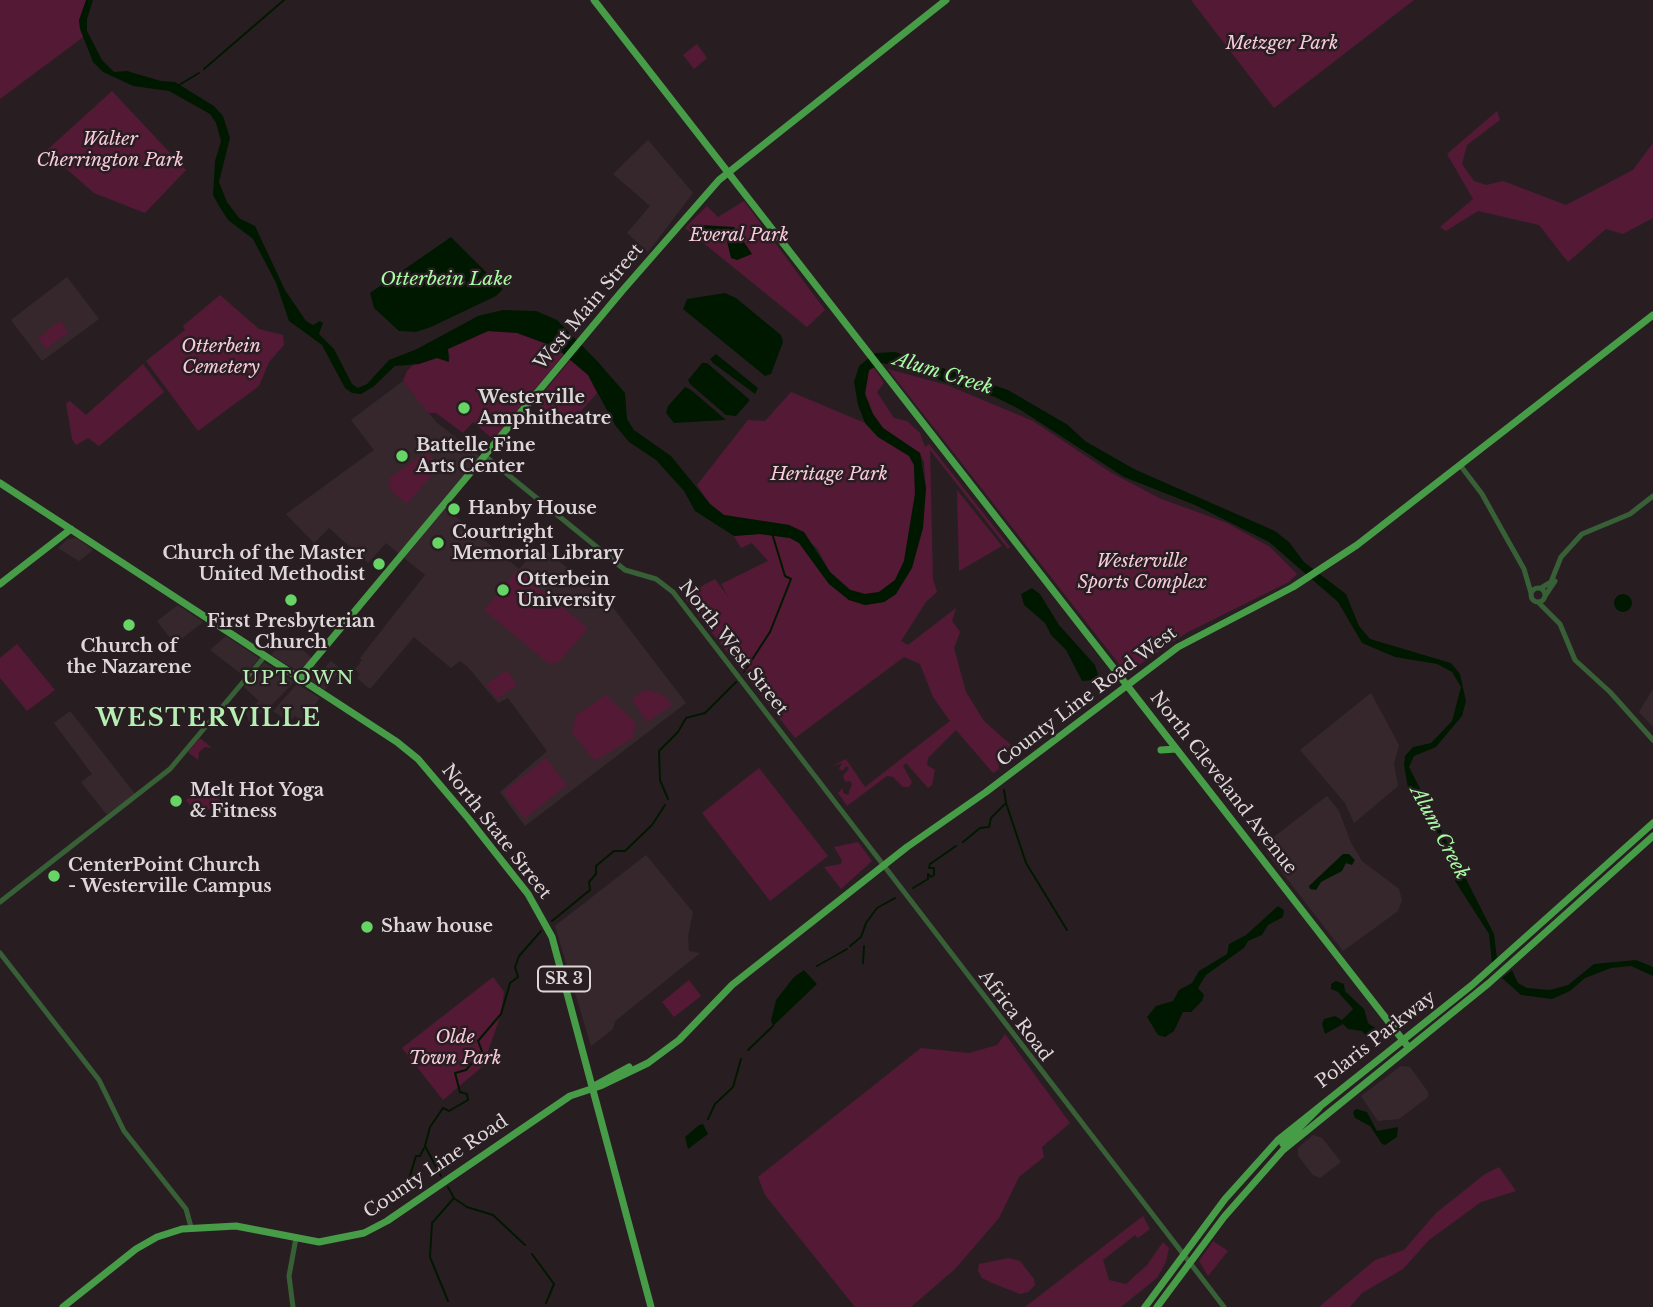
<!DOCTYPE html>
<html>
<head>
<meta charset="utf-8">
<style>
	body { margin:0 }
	canvas { display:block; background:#281e22 }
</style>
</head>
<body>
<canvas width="1653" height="1307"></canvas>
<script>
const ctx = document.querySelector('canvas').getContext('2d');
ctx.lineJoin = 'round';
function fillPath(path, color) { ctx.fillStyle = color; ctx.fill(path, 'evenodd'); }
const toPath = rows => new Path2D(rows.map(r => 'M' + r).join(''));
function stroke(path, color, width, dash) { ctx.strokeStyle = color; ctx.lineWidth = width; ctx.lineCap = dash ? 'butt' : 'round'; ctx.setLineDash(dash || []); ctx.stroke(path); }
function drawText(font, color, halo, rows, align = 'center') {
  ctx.font = font + ' "Libre Baskerville",serif'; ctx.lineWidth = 5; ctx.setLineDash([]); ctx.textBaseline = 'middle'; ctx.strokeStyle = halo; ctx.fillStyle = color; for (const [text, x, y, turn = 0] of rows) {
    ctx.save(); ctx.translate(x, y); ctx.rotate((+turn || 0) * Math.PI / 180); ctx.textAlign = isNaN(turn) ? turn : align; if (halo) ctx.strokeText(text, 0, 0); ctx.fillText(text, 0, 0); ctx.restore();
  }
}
const built = toPath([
	[648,140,693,193,648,252,627,233,650,206,613,174],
	[67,277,99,319,42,361,11,320],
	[403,381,436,422,481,457,442,505,519,569,540,545,611,605,686,703,525,826,500,792,547,751,508,698,498,703,467,666,460,661,451,668,414,637,370,689,357,678,360,674,355,669,362,660,360,658,425,575,386,543,368,563,329,528,314,543,286,514,374,450,351,420],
	[77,538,93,550,79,561,58,548,68,539],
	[178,605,203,622,175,644,157,621],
	[226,636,259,658,244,676,210,650],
	[286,636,312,658,301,673,271,655],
	[331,661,341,669,325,690,305,677,314,665,322,671],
	[264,662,294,682,268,709,260,702,266,709,249,722,246,712,259,701,244,687],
	[297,684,320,698,302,721,295,716,289,722,273,711],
	[1653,689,1653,727,1639,712],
	[1371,693,1399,745,1394,764,1398,786,1354,823,1345,803,1300,750],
	[70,711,135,794,107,815,81,782,92,774,54,723],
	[1327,796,1339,811,1351,843,1362,861,1399,889,1402,900,1398,911,1343,951,1267,853,1266,843],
	[646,855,693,912,688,936,689,951,700,953,615,1021,613,1029,591,1046,555,926],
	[1401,1066,1410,1067,1428,1092,1428,1097,1399,1119,1378,1121,1361,1096],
	[1313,1135,1322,1138,1341,1162,1320,1178,1313,1175,1298,1156,1298,1148]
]);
const green = toPath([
	[0,0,90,0,84,20,86,35,0,99],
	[1191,0,1414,0,1274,108],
	[697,44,707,58,694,69,683,55],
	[112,91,186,170,145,213,94,193,46,151],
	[1497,111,1500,120,1467,145,1462,164,1474,181,1486,185,1503,181,1566,205,1633,170,1653,143,1653,218,1623,234,1606,229,1568,262,1539,225,1478,211,1446,231,1440,227,1473,199,1447,154],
	[744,201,825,310,807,327,685,228,707,206,718,217],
	[220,295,259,329,283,335,284,345,269,362,259,386,198,431,146,361,185,330,183,326],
	[60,321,69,332,46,349,38,338],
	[488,331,517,332,555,347,564,354,494,440,473,422,463,433,436,413,428,413,403,381,407,371,425,353,450,359,448,349],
	[571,359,588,375,597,393,568,426,535,403],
	[143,364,164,392,99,446,88,438,76,445,72,439,66,403,70,401,86,415],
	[873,366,884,383,877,392,894,418,907,421,920,433,925,447,929,444,1010,547,1008,549,930,450,933,579,937,592,926,602,901,641,908,645,956,608,952,621,960,632,954,648,966,692,984,721,1011,745,998,757,999,769,993,773,956,730,928,758,927,765,935,770,932,785,928,788,906,763,903,766,912,782,909,787,903,787,893,777,887,776,847,806,838,793,843,788,843,793,848,795,852,784,850,781,845,782,843,776,849,768,846,766,843,771,839,769,842,763,832,766,846,759,865,787,950,721,933,697,920,664,904,657,795,738,683,596,715,579,729,598,721,584,768,561,752,543,741,548,734,536,760,534,790,538,799,543,829,584,849,600,865,605,884,602,896,594,926,489,924,462,920,453,883,428,873,414,865,394,866,375],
	[888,369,947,385,1033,421,1110,472,1159,498,1227,523,1270,547,1297,574,1289,582,1188,632,1139,665,1135,662,1123,669],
	[791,392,865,423,878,437,909,455,914,465,915,494,904,561,895,580,879,592,865,594,851,590,830,572,817,548,789,525,724,515,710,504,697,485,748,420,765,421],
	[426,452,441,465,407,504,390,490,389,478],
	[957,490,1002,546,959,571],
	[517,570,588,628,559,662,549,664,484,610],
	[17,644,55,690,27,711,0,678,0,658],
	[507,670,517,685,497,699,486,684],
	[649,690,665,696,672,705,647,722,632,700,642,691],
	[606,695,636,723,633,738,595,761,572,733,576,715],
	[200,738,212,748,205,747,199,752,198,760,188,752],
	[546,758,567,785,524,819,503,792],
	[759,768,828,856,770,901,702,813],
	[207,783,220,801,199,817,186,800],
	[858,842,872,861,841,889,824,867,841,864,842,860,834,847],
	[493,977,504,992,501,1014,483,1066,443,1100,402,1048],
	[689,980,701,996,674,1017,662,1002],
	[1005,1034,1070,1123,1042,1147,1044,1157,1019,1177,999,1218,955,1269,911,1307,855,1307,765,1195,758,1177,921,1048,969,1053,997,1045],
	[1499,1167,1516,1191,1481,1202,1429,1240,1403,1269,1362,1293,1350,1307,1319,1307,1375,1260,1404,1250,1436,1213,1485,1174],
	[1143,1216,1150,1229,1138,1238,1135,1235,1103,1260,1109,1280,1126,1284,1147,1265,1163,1242,1169,1248,1166,1262,1157,1278,1121,1307,1025,1307],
	[1213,1241,1228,1251,1208,1276,1199,1261],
	[1009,1258,1020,1261,1034,1279,1035,1285,1028,1292,1020,1294,992,1283,982,1278,978,1271,979,1264]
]);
const water = toPath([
	[86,0,93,0,87,19,87,31,102,60,114,72,127,71,161,81,175,82,214,106,223,116,230,138,219,182,227,202,239,218,255,226,285,290,306,321,313,325,320,321,323,323,319,334,334,349,352,384,358,388,367,384,389,360,417,349,478,316,503,310,536,311,557,320,599,363,625,393,627,419,634,430,671,456,710,504,724,515,789,525,804,532,830,572,850,590,865,594,879,592,895,580,904,561,915,494,914,465,909,456,878,437,865,423,858,405,854,382,859,366,875,353,895,352,1008,390,1068,425,1085,441,1134,469,1275,531,1289,542,1304,562,1346,594,1359,626,1370,639,1451,663,1460,674,1466,701,1462,716,1436,747,1414,756,1409,767,1494,934,1497,958,1492,963,1489,934,1455,881,1456,873,1446,849,1423,805,1408,788,1404,765,1405,756,1413,747,1431,743,1452,721,1461,687,1452,672,1437,664,1395,657,1362,643,1338,602,1269,542,1195,505,1124,477,1019,409,995,397,944,382,921,371,882,363,869,370,865,394,873,414,883,428,920,453,926,489,923,528,912,568,896,594,884,602,865,605,849,600,829,584,799,543,790,538,760,534,734,536,695,511,684,491,656,460,629,442,615,425,588,375,555,347,517,333,488,331,448,349,449,362,437,358,419,364,395,366,373,387,361,394,352,393,345,388,322,345,289,321,276,283,253,239,228,220,219,206,213,195,215,161,221,141,216,123,210,114,169,91,133,86,103,72,93,62,80,29,79,20],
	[700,225,734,227,752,254,737,260,731,258,726,237,704,237,697,233],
	[451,237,503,289,496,296,431,327,416,332,399,331,374,308,370,293],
	[725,293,736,298,781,335,783,342,771,374,765,376,683,309,687,299],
	[716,354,758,388,755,394,713,363,710,359],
	[702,363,707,363,750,400,736,416,726,415,690,384,688,380],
	[685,387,691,390,726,420,674,423,666,413,668,406],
	[1032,588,1040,594,1059,625,1095,665,1098,675,1095,680,1082,681,1066,650,1051,635,1045,623,1024,605,1021,594],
	'1614 603a9 9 0 1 1 18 0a9 9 0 1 1-18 0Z',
	[1343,854,1349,854,1355,860,1352,865,1346,863,1342,871,1321,882,1316,890,1310,889,1309,886],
	[1278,906,1284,910,1283,917,1268,925,1262,935,1248,941,1244,948,1206,975,1198,988,1204,995,1202,1001,1191,1012,1183,1012,1174,1031,1165,1037,1158,1035,1147,1017,1156,1006,1173,1001,1179,990,1192,983,1199,971,1227,954,1229,944,1246,935],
	[1636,960,1653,967,1653,976,1631,966,1611,968,1585,978,1570,991,1552,999,1521,995,1502,978,1512,970,1518,983,1527,988,1550,990,1568,985,1594,964],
	[804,970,817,984,773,1026,771,1020,776,1000,794,977],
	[1336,981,1344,984,1345,991,1364,1009,1368,1023,1377,1029,1375,1036,1367,1037,1362,1031,1348,1029,1343,1024,1325,1034,1322,1024,1324,1019,1335,1016,1342,1020,1353,1009,1338,992,1331,989,1331,984],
	[1356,1109,1367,1112,1377,1131,1398,1127,1397,1137,1385,1145,1382,1144,1370,1126,1355,1118,1353,1112],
	[699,1125,703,1124,708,1134,688,1149,685,1137]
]);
const stream = toPath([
	[204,69,284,0],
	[179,85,199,73],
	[744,672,770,632,791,579,785,576,772,533],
	[668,799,660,780,659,751,678,732,686,718,705,713,736,682],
	[1006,803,1026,863,1067,930],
	[963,842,980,828,989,827,991,818,1006,803,1004,790],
	[913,888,928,879,928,874,931,877,934,875,934,868,929,868,930,864,956,846],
	[552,921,590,890,589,882,596,874,596,866,614,851,625,851,652,825,665,805],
	[850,946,861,937,866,923,877,908,895,898],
	[863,963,864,946],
	[817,966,847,949],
	[748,1050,773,1026],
	[708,1119,715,1104,733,1087,741,1059],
	[441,1176,425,1146,430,1127,443,1108,449,1111,468,1100,467,1094,460,1092,455,1073,466,1070,482,1051,478,1041,501,1014,510,983,518,977,515,967,519,956,541,931],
	[408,1182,416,1156,420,1156,424,1148],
	[448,1187,454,1198,432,1223,430,1257,448,1301],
	[455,1199,467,1207,493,1215,525,1245],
	[394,1202,405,1193],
	[532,1254,554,1284,546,1303]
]);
const minor = toPath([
	[485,456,625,570,656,579,673,592,1224,1307],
	[1460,465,1482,494,1502,530,1524,569,1531,593],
	'1531 595a7 7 0 1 1 14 0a7 7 0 1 1-14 0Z',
	[1541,588,1551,582,1561,557,1582,534,1630,514,1653,496],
	[1545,596,1555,581],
	[1538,602,1560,624,1575,660,1610,692,1653,740],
	[0,902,170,769,265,656],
	[0,953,99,1080,124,1131,186,1209,191,1227],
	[293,1307,289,1276,296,1238]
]);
const major = toPath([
	[594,0,1409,1048],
	[0,483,397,742,418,759,468,818,528,894,552,937,651,1307],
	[0,584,71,529],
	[299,678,622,291,719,180,946,0],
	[1161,750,1176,749],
	[592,1087,629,1067],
	[1283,1144,1319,1108],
	[63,1307,136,1249,157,1237,182,1229,236,1226,319,1242,364,1233,387,1221,570,1096,600,1086,648,1063,679,1040,732,985,907,847,986,792,1178,647,1293,587,1357,545,1653,315],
	[1145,1307,1225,1199,1278,1140,1472,985,1653,823],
	[1157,1307,1224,1217,1283,1150,1489,983,1653,836]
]);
const markers = [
	[464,408,7,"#67d466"],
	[402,456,7,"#67d466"],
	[454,509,7,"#67d466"],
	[438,543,7,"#67d466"],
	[379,564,7,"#67d466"],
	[503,590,7,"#67d466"],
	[291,600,7,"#67d466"],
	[129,625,7,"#67d466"],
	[176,801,7,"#67d466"],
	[54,876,7,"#67d466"],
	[367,927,7,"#67d466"]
];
const shields = [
	[564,979,52]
];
const shieldNames = [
	["SR 3",564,979]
];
const parkNames = [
	["Metzger Park",1282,44],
	["Walter",110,140],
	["Cherrington Park",110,161],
	["Everal Park",739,236],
	["Otterbein",221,347],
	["Cemetery",221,368],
	["Heritage Park",829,475],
	["Westerville",1142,562],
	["Sports Complex",1142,583],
	["Olde",455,1038],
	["Town Park",455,1059]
];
const streetNames = [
	["West Main Street",589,307,-50],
	["North West Street",733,648,52],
	["County Line Road West",1087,697,-37],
	["North Cleveland Avenue",1223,783,52],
	["North State Street",496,832,52],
	["Africa Road",1015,1016,53],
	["Polaris Parkway",1376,1040,-38],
	["County Line Road",436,1167,-34]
];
const poiNames = [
	["Westerville",478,398],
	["Amphitheatre",478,419],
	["Battelle Fine",416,446],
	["Arts Center",416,467],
	["Hanby House",468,509],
	["Courtright",452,533],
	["Memorial Library",452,554],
	["Church of the Master",365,554,"right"],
	["United Methodist",365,575,"right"],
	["Otterbein",517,580],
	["University",517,601],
	["First Presbyterian",291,622,"center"],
	["Church",291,643,"center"],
	["Church of",129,647,"center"],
	["the Nazarene",129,668,"center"],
	["Melt Hot Yoga",190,791],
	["& Fitness",190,812],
	["CenterPoint Church",68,866],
	["- Westerville Campus",68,887],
	["Shaw house",381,927]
];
const waterNames = [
	["Otterbein Lake",446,280],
	["Alum Creek",943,374,17],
	["Alum Creek",1439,833,62]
];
const neighbourhoodNames = [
	["UPTOWN",299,679]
];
const districtNames = [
	["WESTERVILLE",209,719]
];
fillPath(built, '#36272d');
fillPath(green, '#531935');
fillPath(water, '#001700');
stroke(stream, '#001700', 2);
stroke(minor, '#386037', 5);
stroke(major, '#479d47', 7);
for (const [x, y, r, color] of markers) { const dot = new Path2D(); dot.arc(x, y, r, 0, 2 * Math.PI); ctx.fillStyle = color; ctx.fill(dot); stroke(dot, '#281e22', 2.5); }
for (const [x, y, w] of shields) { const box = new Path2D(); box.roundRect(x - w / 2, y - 12.5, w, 25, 5); ctx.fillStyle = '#281e22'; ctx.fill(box); stroke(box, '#ddd7d9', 2); }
drawText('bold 16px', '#ddd7d9', null, shieldNames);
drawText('italic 18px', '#f9cadb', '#281e22', parkNames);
drawText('18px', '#ddd7d9', '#281e22', streetNames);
drawText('bold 18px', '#ddd7d9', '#281e22', poiNames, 'left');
drawText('italic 19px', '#a7fca4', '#281e22', waterNames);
ctx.letterSpacing = '2px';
drawText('19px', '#b5eeb2', '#281e22', neighbourhoodNames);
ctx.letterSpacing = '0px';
ctx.letterSpacing = '2px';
drawText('bold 24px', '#b5eeb2', '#281e22', districtNames);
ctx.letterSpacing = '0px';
</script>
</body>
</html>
